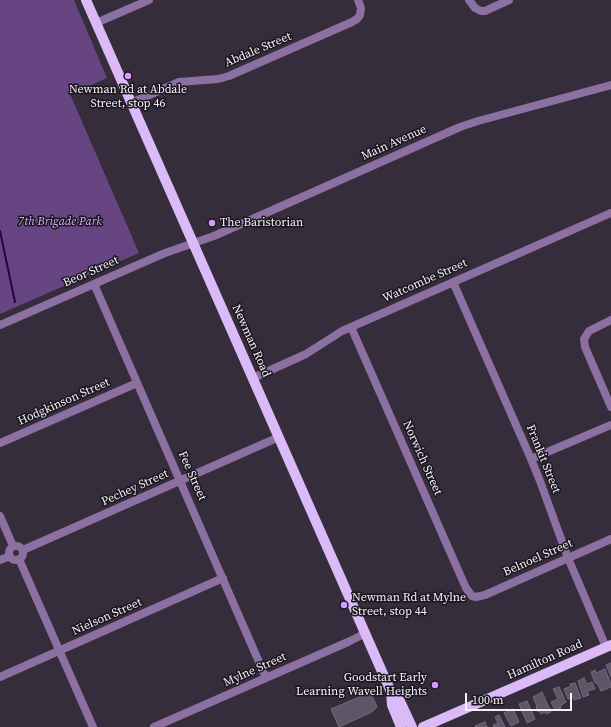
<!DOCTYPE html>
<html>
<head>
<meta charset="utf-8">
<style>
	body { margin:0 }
	#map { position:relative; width:611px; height:727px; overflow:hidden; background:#352c3c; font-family:"Source Serif 4",serif }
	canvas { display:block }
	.scale { position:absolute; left:465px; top:693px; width:107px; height:18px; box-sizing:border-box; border:2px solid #f5f0fa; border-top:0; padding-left:5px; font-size:12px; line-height:14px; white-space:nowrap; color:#f5f0fa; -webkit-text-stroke:3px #1a161d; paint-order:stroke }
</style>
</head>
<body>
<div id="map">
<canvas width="611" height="727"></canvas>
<div class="scale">100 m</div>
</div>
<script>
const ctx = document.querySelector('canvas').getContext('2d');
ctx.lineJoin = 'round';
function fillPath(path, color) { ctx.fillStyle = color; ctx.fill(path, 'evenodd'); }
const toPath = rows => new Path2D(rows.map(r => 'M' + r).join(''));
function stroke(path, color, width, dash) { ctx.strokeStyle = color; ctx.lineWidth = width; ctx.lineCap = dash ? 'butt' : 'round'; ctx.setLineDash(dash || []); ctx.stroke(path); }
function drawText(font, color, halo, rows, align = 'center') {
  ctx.font = font + ' "Source Serif 4",serif'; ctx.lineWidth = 3; ctx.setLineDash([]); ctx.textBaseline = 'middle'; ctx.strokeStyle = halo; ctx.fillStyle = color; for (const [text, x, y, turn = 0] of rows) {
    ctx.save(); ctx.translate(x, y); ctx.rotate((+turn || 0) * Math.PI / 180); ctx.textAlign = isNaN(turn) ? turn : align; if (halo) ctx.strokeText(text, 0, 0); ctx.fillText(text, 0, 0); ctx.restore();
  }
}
const green = toPath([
	[0,0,74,0,107,78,70,94,139,253,0,314]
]);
const stream = toPath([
	[0,231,15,302]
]);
const building = toPath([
	[611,663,611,677,606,665,611,663],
	[605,669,611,684,611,687,601,691,597,683,595,683,591,672,595,670,596,673,605,669],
	[584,678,587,684,592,682,595,689,587,691,589,695,583,697,578,681,584,678],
	[575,683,581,698,574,700,573,697,568,699,564,689,571,686,570,684,575,683],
	[559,687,566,702,560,706,561,708,555,710,551,702,558,699,553,689,559,687],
	[374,691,375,694,372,696,377,707,372,712,339,727,331,709,374,691],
	[542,692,551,712,546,714,545,712,541,714,539,711,538,712,536,706,537,706,533,697,542,692],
	[527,701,535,719,527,723,519,704,527,701],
	[513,709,519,722,511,726,504,713,513,709],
	[499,715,505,727,494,727,493,725,498,723,495,717,499,715],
	[485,722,487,727,476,727,475,726,485,722]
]);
const minor = toPath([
	[358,0,361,8,360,15],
	[469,0,475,8,481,11,485,11,509,0],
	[96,23,149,0],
	[131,103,179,82,218,79,229,76,352,22,357,19,360,15],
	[453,282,531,459,540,481,568,558,606,647],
	[94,284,266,678],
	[611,320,589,331,584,339,585,347,611,407],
	[0,325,165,253,214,236,460,127,478,121,611,85],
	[351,327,466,588,472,596,476,597,485,595,611,539],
	[253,378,306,354,342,331,611,213],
	[0,443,137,383],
	[531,459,611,425],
	[0,516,13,546],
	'9 553a7 7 0 1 1 14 0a7 7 0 1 1-14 0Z',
	[23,550,279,437],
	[19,559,93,727],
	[0,560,10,556],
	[0,677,223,578],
	[154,727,348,642,366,633]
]);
const major = toPath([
	[86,0,391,692,400,701,412,727],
	[391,692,392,705,401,727],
	[423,727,611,645]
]);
const markers = [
	[128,76,4,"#d39cfd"],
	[212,223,4,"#d39cfd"],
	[344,605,4,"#d39cfd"],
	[435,685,4,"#d39cfd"]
];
const streetNames = [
	["Abdale Street",258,50,-23],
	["Main Avenue",394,143,-24],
	["Beor Street",91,272,-24],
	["Watcombe Street",425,281,-24],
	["Newman Road",251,341,66],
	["Hodgkinson Street",64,402,-24],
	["Norwich Street",422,458,66],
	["Frankit Street",543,459,68],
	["Fee Street",192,476,66],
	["Pechey Street",135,488,-24],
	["Belnoel Street",538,558,-24],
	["Nielson Street",107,617,-24],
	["Hamilton Road",545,660,-24],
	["Mylne Street",255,670,-24]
];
const poiNames = [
	["Newman Rd at Abdale",128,90,"center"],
	["Street, stop 46",128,104,"center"],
	["The Baristorian",220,223],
	["Newman Rd at Mylne",352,598],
	["Street, stop 44",352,612],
	["Goodstart Early",427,678,"right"],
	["Learning Wavell Heights",427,692,"right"]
];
const parkNames = [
	["7th Brigade Park",60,222]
];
fillPath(green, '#674482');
stroke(stream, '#2c0043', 2);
fillPath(building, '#5e5566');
stroke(building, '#756b7d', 1);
stroke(minor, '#8b70a1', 8);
stroke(major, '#dcbaf7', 10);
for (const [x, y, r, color] of markers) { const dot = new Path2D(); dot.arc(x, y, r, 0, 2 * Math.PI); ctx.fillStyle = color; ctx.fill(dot); stroke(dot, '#1a161d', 1.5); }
drawText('12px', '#f5f0fa', '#1a161d', streetNames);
drawText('12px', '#f5f0fa', '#1a161d', poiNames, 'left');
drawText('italic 12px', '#d8acfb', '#1a161d', parkNames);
</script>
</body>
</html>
